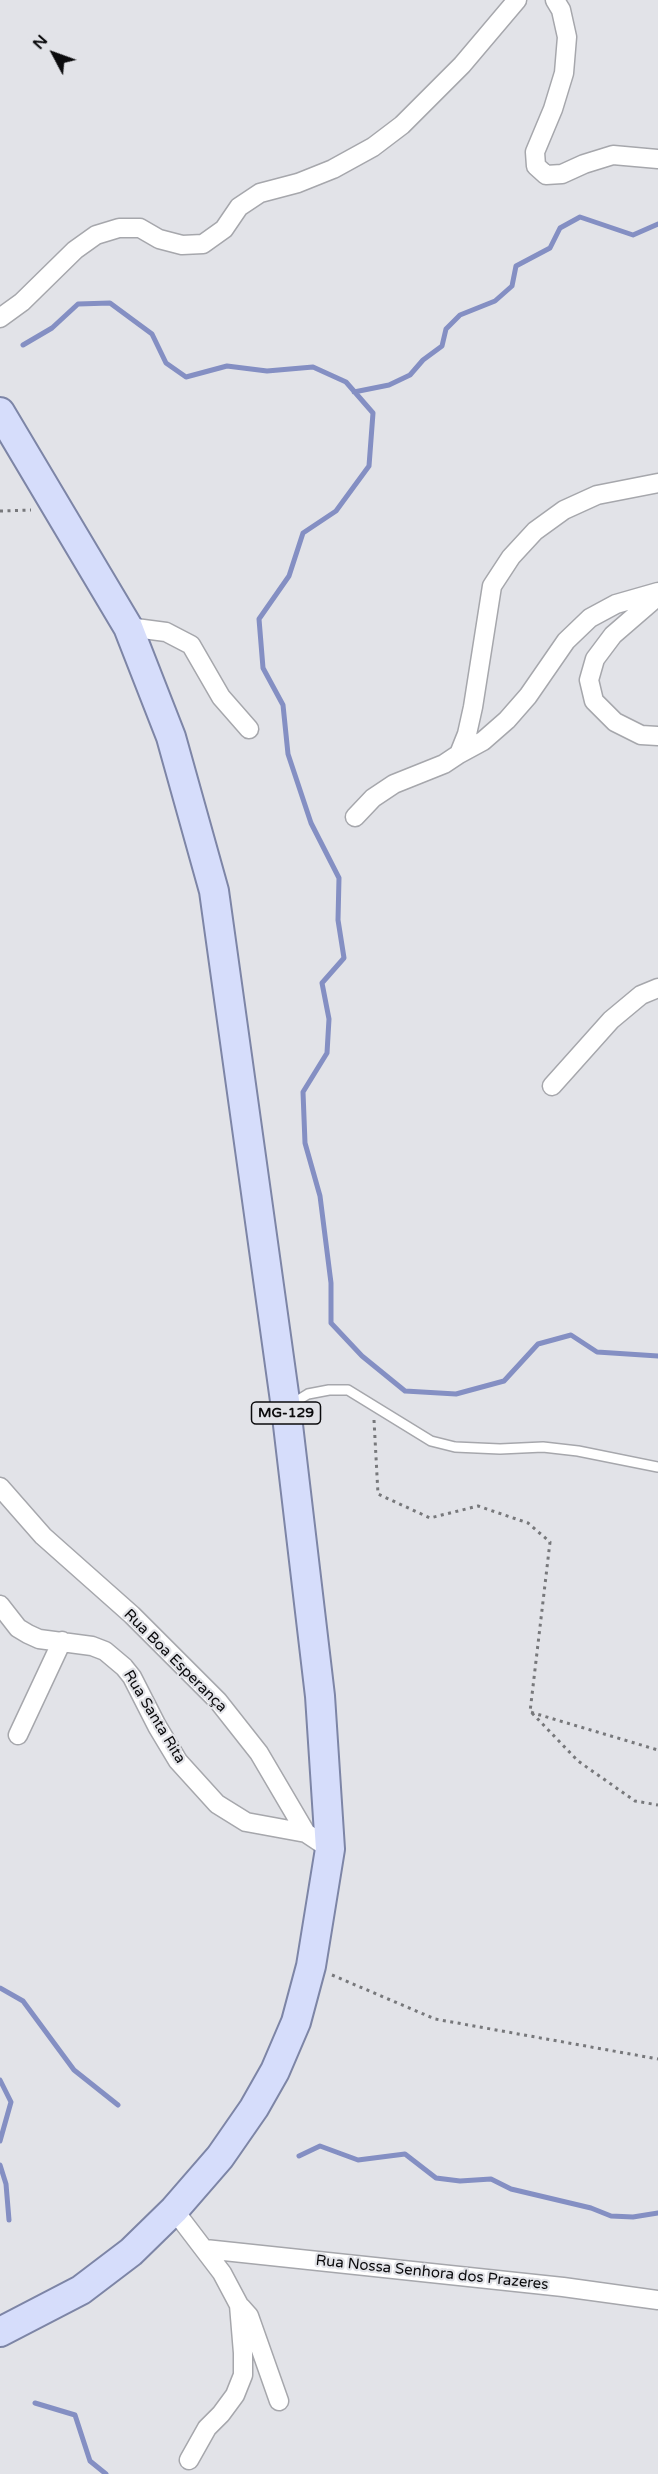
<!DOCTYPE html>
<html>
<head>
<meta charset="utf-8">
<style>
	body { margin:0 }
	#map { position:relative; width:658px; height:2474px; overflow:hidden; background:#e2e3e8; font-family:"Varela Round",sans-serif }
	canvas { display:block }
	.north { position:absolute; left:24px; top:24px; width:60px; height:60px; -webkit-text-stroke:4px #e2e3e8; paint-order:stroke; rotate:311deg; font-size:16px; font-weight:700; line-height:24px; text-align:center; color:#0b0b0d }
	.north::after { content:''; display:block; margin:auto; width:21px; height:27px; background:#0b0b0d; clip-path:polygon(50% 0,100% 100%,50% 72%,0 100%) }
</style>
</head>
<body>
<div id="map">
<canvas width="658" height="2474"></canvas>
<div class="north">N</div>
</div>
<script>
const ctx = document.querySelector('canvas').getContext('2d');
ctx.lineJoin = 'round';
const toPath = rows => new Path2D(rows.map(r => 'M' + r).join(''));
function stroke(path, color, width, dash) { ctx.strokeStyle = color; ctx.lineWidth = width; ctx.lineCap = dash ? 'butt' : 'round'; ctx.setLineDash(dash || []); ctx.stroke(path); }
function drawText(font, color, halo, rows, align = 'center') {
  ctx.font = font + ' "Varela Round",sans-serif'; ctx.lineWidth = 4.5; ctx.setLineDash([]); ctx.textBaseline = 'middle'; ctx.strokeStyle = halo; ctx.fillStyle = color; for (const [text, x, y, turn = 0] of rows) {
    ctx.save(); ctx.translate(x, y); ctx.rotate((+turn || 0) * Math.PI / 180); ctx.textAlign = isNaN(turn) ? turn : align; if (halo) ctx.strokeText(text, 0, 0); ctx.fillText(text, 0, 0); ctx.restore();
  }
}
const stream = toPath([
	[23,345,52,328,78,304,110,303,152,334,166,363,186,377,227,366,267,371,313,367,346,382,373,413,369,466,336,511,303,533,289,576,259,619,263,668,283,705,288,754,311,823,339,878,338,920,344,958,322,983,329,1019,327,1053,303,1092,305,1143,320,1196,331,1283,331,1323,362,1356,405,1391,456,1394,504,1381,538,1344,571,1335,597,1352,658,1356],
	[354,392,389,385,410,375,423,360,442,346,446,329,460,315,495,301,512,286,516,266,550,248,560,228,580,217,633,235,658,224],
	[0,1988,23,2001,74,2070,118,2105],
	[0,2080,11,2102,0,2141],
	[299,2156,320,2146,358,2160,405,2154,436,2178,460,2181,491,2179,511,2189,591,2208,611,2216,633,2217,658,2213],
	[0,2165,6,2184,9,2220],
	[35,2403,75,2415,90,2461,106,2474]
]);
const path = toPath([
	[0,511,31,510],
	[374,1420,378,1494,430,1518,478,1506,528,1523,550,1542,530,1712,658,1750],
	[532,1713,578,1761,635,1801,658,1805],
	[332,1975,435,2019,658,2059]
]);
const service = toPath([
	[290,1405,308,1394,329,1390,348,1390,431,1441,455,1447,500,1449,543,1447,578,1451,658,1467]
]);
const minor = toPath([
	[555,0,561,10,567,37,564,73,553,109,535,152,536,166,546,175,562,174,584,164,613,155,658,159],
	[0,318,22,302,75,250,96,235,119,228,140,228,159,239,182,245,203,244,224,229,239,207,260,193,298,183,333,169,373,147,402,125,462,65,517,0],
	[658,596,613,635,595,659,589,680,594,701,615,722,641,735,658,736],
	[128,627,166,632,191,645,221,697,249,729],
	[459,754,483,741,507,720,528,696,566,641,590,618,616,604,658,592],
	[355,817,373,798,394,784,444,764,459,754,467,734,473,707,492,586,511,557,535,531,564,510,597,495,658,483],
	[552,1086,611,1020,641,995,658,988],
	[0,1487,43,1536,132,1615,218,1701,259,1753,306,1833,330,1849],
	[0,1605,18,1628,28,1634,39,1639,92,1646,105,1651,124,1667,132,1677,157,1726,178,1761,217,1804,246,1822,306,1833],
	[18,1735,62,1641],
	[174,2210,222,2273,239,2305,243,2353,243,2375,235,2395,221,2414,207,2428,189,2460],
	[205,2249,563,2287,658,2300],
	[241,2307,249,2316,279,2401]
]);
const primary = toPath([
	[0,412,128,627,171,737,214,891,286,1408,320,1696,330,1849,311,1966,296,2022,275,2071,254,2108,220,2157,174,2210,131,2252,81,2290,0,2332]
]);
const shields = [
	[286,1413,69]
];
const shieldNames = [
	["MG-129",286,1413]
];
const streetNames = [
	["Rua Boa Esperança",175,1661,45],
	["Rua Santa Rita",154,1717,59],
	["Rua Nossa Senhora dos Prazeres",432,2273,6]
];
stroke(stream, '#848fc3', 5);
stroke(service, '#a6a7ac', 12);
stroke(minor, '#a6a7ac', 21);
stroke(primary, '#7d85a6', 32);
stroke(path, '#77787b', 3, [3, 4.5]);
stroke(service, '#fff', 9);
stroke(minor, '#fff', 18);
stroke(primary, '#d6ddfb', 28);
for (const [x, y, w] of shields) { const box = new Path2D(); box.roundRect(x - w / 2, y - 11, w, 22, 4.5); ctx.fillStyle = '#e2e3e8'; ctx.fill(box); stroke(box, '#0b0b0d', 1.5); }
drawText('bold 14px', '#0b0b0d', null, shieldNames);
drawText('15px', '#0b0b0d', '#e2e3e8', streetNames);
</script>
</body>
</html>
